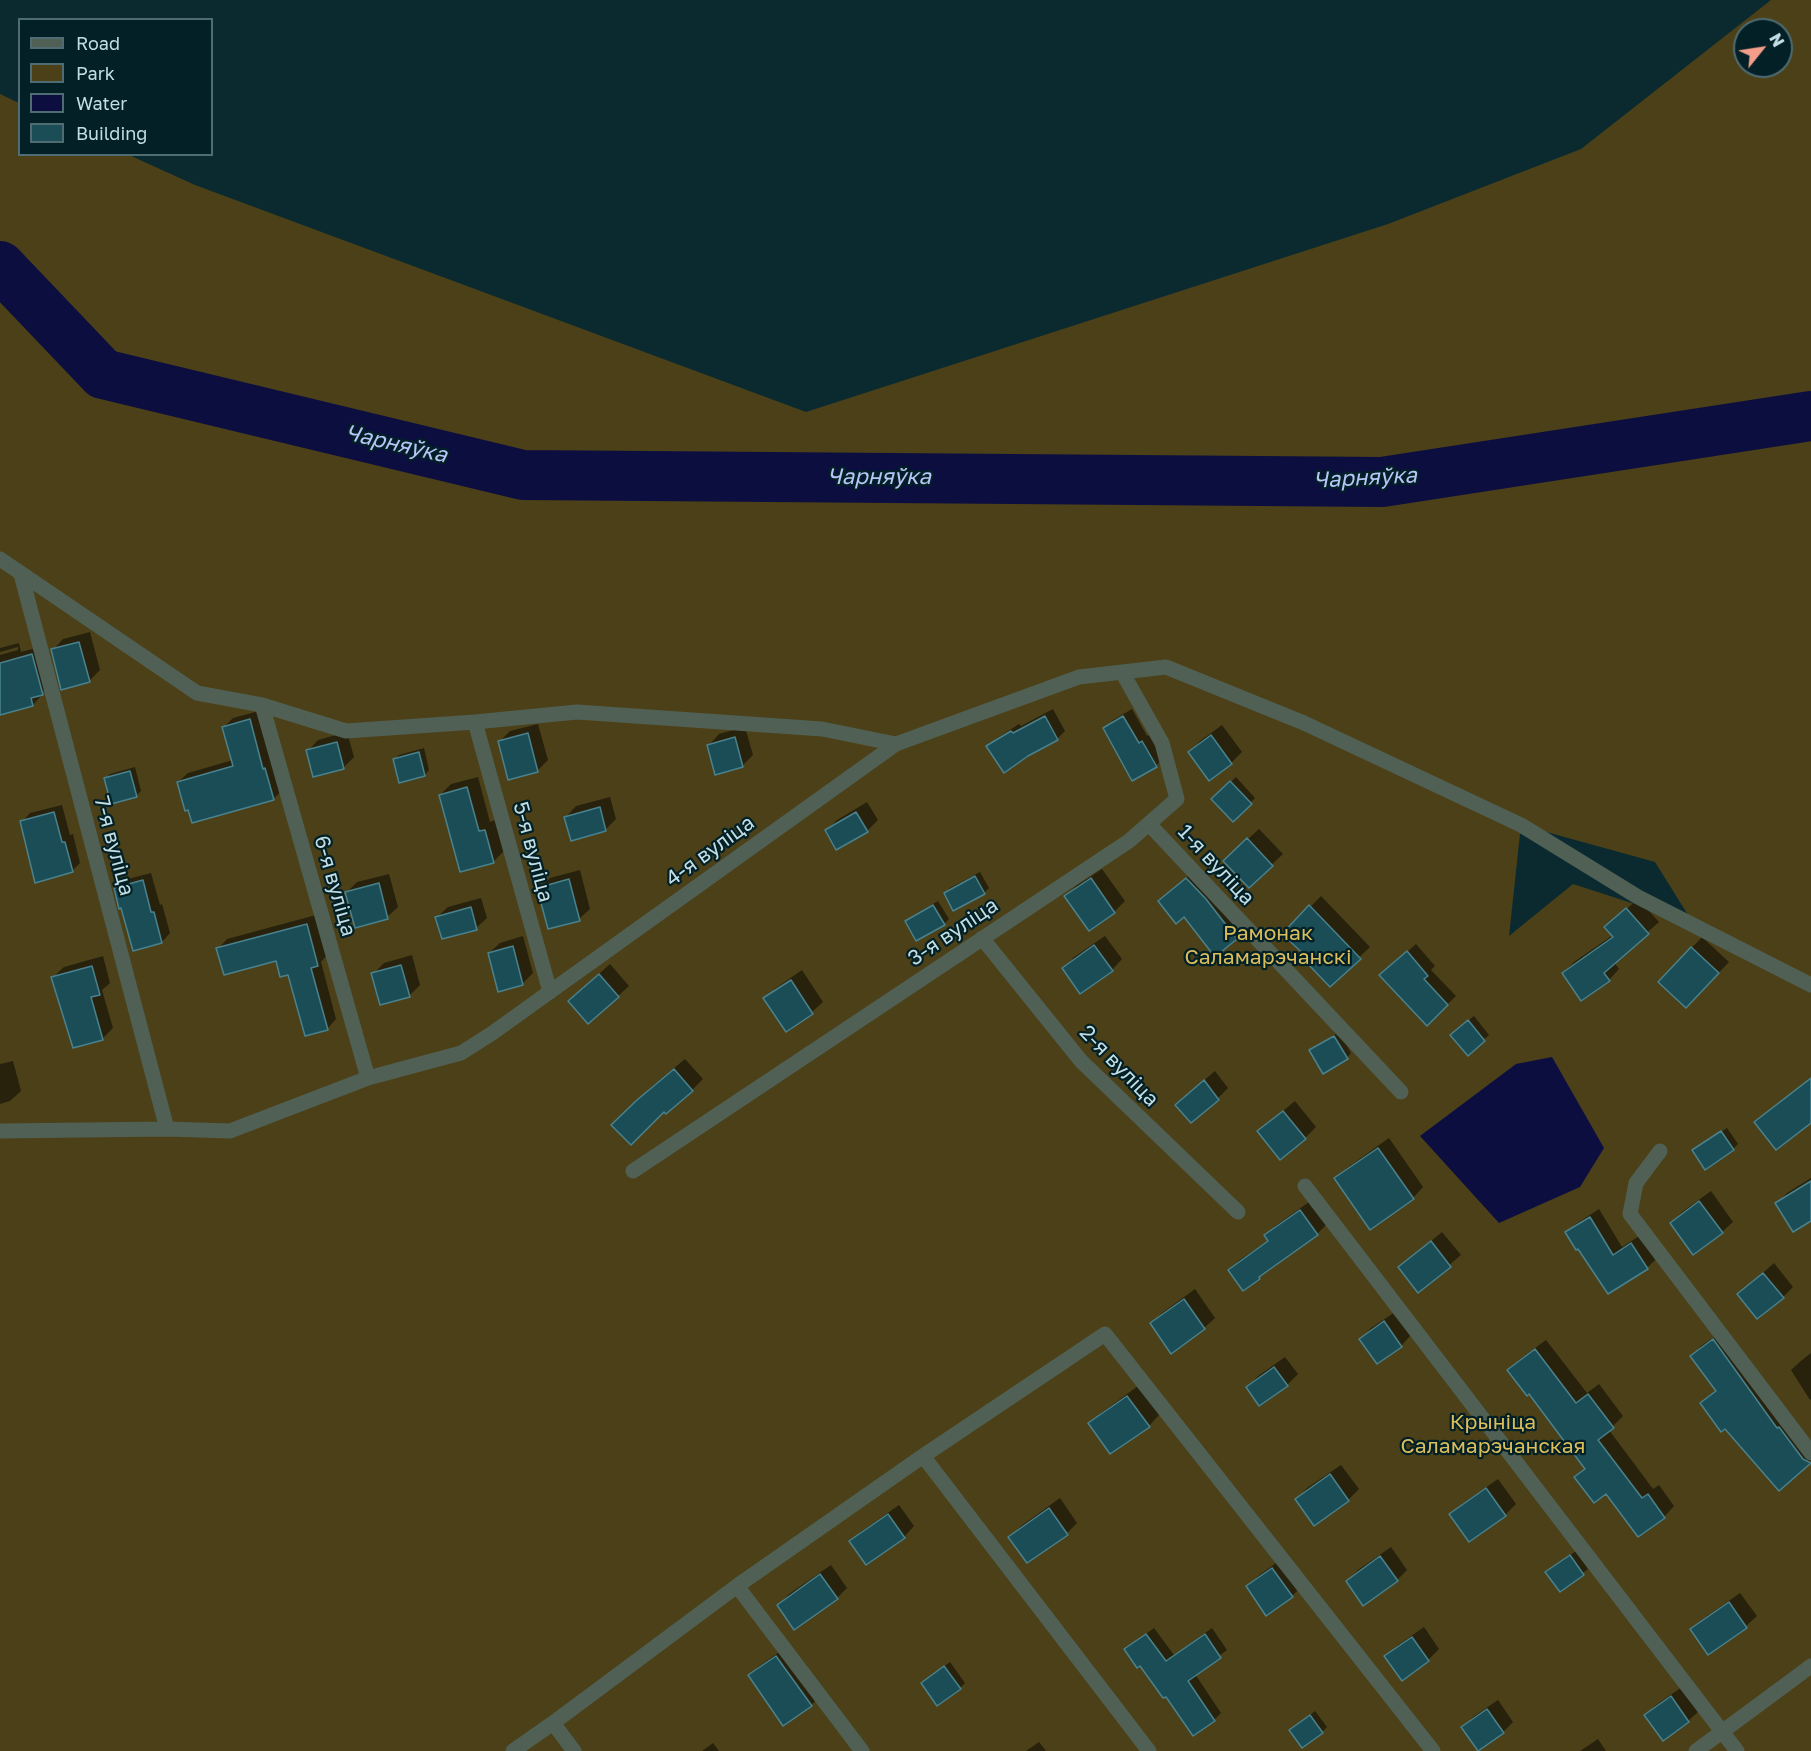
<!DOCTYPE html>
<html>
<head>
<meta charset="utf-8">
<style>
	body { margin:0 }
	#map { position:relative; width:1811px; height:1751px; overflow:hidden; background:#0b2a30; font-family:"Golos Text",sans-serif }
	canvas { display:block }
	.legend { position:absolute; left:18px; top:18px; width:195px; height:138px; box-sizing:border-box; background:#022026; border:2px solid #4f6c72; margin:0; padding:8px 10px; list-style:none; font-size:18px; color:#c2dee4 }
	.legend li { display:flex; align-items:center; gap:12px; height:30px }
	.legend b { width:30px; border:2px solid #4f6c72 }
	.north { position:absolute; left:1733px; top:18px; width:60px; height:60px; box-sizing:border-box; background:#022026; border:2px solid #4f6c72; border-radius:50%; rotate:60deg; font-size:16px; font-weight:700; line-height:24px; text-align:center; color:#c2dee4 }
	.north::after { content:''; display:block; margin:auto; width:21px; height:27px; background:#f49d8b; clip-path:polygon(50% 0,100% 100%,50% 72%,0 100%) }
</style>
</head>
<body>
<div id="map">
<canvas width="1811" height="1751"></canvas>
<ul class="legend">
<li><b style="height:8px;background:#506054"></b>Road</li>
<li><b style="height:16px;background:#4b4018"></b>Park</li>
<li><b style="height:16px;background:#0c0e40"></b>Water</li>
<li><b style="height:16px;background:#1b4d56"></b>Building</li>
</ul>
<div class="north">N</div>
</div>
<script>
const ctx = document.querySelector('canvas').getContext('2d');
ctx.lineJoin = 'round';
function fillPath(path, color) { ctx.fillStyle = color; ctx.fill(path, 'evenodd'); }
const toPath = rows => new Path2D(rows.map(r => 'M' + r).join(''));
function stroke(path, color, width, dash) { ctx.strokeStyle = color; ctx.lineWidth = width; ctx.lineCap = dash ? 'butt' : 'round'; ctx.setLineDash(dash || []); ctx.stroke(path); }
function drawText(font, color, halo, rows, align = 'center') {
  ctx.font = font + ' "Golos Text",sans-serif'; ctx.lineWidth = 4.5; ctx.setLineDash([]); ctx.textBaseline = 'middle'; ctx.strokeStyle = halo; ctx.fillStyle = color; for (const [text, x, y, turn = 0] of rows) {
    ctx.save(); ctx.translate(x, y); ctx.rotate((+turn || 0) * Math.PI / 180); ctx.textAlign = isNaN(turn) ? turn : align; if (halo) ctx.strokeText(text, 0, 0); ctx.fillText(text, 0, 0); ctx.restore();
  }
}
const green = toPath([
	[1771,0,1811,0,1811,1751,0,1751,0,94,19,103,20,154,129,155,195,185,806,412,1388,224,1581,149],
	[1745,30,1781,30,1781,66,1745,66],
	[1521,825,1655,862,1693,923,1573,884,1509,936]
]);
const water = toPath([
	[1552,1057,1604,1148,1580,1187,1499,1223,1420,1136,1516,1064]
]);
const shadow = toPath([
	[90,632,100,670,89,681,53,650,63,639],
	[19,643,21,652,40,647,50,685,40,694,41,696,33,705,0,712,0,655,18,650,18,647,0,652,0,648],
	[1053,709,1065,731,1057,739,988,747,996,739,1019,724,1021,726],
	[1132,709,1147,736,1151,734,1164,757,1156,766,1133,779,1105,728,1113,720],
	[259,711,283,790,273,799,189,808,178,782,188,773,233,760,224,727,233,718],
	[538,724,548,760,538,770,509,778,499,742,510,731],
	[1222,725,1242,752,1231,763,1209,778,1190,752,1200,741],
	[745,727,753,755,742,766,709,745,719,734],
	[347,732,354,757,343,768,308,751,318,740],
	[424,748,429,770,425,775,394,760,399,755],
	[135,767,141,791,136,796,105,779,110,774],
	[478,777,490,822,495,820,504,851,493,862,440,795,451,784],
	[1236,777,1255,798,1233,820,1213,799],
	[610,797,616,819,605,830,566,817,576,806],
	[867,802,878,820,867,831,826,831,837,820],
	[62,805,70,835,73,834,80,863,72,871,22,822,30,813],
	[1259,829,1283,854,1249,886,1236,850],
	[1197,868,1246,928,1236,938,1184,915,1160,901],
	[1102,869,1125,901,1114,912,1089,929,1066,896,1076,886],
	[580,870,590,909,579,919,539,889,550,878],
	[980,872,989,888,984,893,945,893,950,888],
	[151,873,160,905,162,904,170,933,162,942,115,888,124,880],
	[389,874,398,907,387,917,346,893,357,882],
	[1321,896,1370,947,1330,985,1312,960,1284,934],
	[481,898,487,918,476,928,437,917,448,907],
	[1638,899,1659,922,1614,962,1619,969,1609,980,1563,973,1574,962,1613,935,1617,917],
	[938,901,949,919,944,924,907,921,912,916],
	[316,915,327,955,321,962,336,1019,327,1029,289,973,277,959,218,949,227,939],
	[523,936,533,973,523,983,489,953,500,943],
	[1105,936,1122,959,1112,970,1064,968,1074,957],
	[1702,937,1729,962,1697,996,1660,982],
	[1416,944,1435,966,1431,970,1456,996,1427,1024,1390,967],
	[412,955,420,985,409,996,373,974,384,963],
	[103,956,110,983,102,990,113,1028,102,1039,53,977,64,967],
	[610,964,629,986,618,996,580,991],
	[802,970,823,1002,812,1012,786,1030,765,998,776,988],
	[1474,1016,1489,1035,1468,1054,1457,1030],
	[1339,1032,1351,1053,1347,1058,1311,1051,1316,1046],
	[685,1059,703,1079,692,1090,666,1112,664,1110,613,1125,649,1089],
	[13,1061,21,1091,10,1101,0,1104,0,1064],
	[1215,1071,1228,1088,1218,1098,1188,1094],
	[1295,1101,1316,1127,1305,1138,1259,1131],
	[1727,1128,1738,1144,1733,1149,1699,1146],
	[1389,1138,1423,1187,1413,1198,1336,1178,1347,1168],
	[1811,1178,1811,1219,1777,1203,1787,1193],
	[1711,1191,1733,1222,1722,1232,1672,1223,1682,1212],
	[1309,1202,1326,1225,1317,1234,1269,1268,1259,1277,1230,1270,1238,1261,1269,1240,1266,1235,1275,1226],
	[1599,1209,1622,1247,1641,1235,1656,1259,1647,1268,1609,1292,1567,1232,1576,1224],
	[1442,1232,1461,1255,1418,1291,1400,1267],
	[1774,1263,1793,1287,1783,1297,1739,1294],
	[1195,1289,1215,1318,1204,1328,1171,1352,1151,1323,1162,1313],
	[1395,1312,1411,1335,1401,1346,1361,1339,1371,1328],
	[1723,1331,1811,1447,1811,1461,1779,1489,1725,1427,1702,1403,1717,1390,1692,1356,1701,1346],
	[1546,1340,1587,1393,1599,1384,1623,1416,1609,1430,1653,1489,1659,1485,1674,1506,1664,1517,1576,1477,1586,1468,1529,1392,1509,1370,1519,1360],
	[1811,1353,1811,1399,1810,1400,1791,1370,1802,1360],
	[1285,1357,1298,1374,1287,1385,1248,1387,1258,1376],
	[1138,1386,1159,1415,1149,1426,1090,1423,1101,1413],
	[1341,1465,1359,1489,1348,1500,1314,1524,1297,1499,1307,1488],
	[1498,1479,1516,1504,1505,1515,1469,1540,1451,1514,1462,1504],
	[1060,1498,1077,1523,1067,1533,1027,1561,1010,1537,1021,1526],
	[899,1505,914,1526,904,1537,851,1541,862,1531],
	[1391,1547,1407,1570,1397,1580,1348,1581,1358,1570],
	[1576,1551,1588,1569,1560,1590,1552,1567],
	[1283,1558,1302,1586,1292,1596,1248,1586,1258,1576],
	[831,1565,847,1588,837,1598,779,1605,789,1594],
	[1740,1593,1757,1616,1746,1626,1708,1653,1692,1629,1703,1619],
	[1424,1627,1439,1649,1428,1660,1402,1679,1386,1657,1397,1646],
	[1154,1628,1174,1655,1212,1628,1227,1650,1195,1674,1221,1713,1214,1720,1194,1734,1166,1694,1141,1664,1126,1649],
	[785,1648,820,1697,811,1705,784,1724,750,1676,758,1667],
	[950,1662,965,1683,960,1688,928,1678],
	[1682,1687,1699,1711,1688,1721,1663,1739,1646,1715,1656,1705],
	[1498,1700,1513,1722,1503,1732,1463,1727,1473,1717],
	[1315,1711,1327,1727,1322,1732,1291,1730],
	[1598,1739,1606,1751,1580,1751],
	[1039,1742,1046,1751,1026,1751],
	[713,1743,719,1751,702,1751]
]);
const river = toPath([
	[0,266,103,374,523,475,1382,482,1811,416]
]);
const building = toPath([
	[79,642,90,682,61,690,51,649,79,642],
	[32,654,43,695,31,698,33,706,0,715,0,663,32,654],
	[1045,716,1058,740,1028,756,1004,773,986,746,1011,731,1013,733,1045,716],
	[1123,716,1139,743,1142,741,1157,767,1132,781,1103,728,1123,716],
	[250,719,263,769,265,768,274,800,192,823,188,810,185,811,177,782,233,766,222,727,250,719],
	[528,733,538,772,508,780,498,741,528,733],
	[1211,735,1232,764,1209,781,1188,752,1211,735],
	[735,737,743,767,715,775,707,745,735,737],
	[337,742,344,769,313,777,306,750,337,742],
	[419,752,425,776,399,783,393,759,419,752],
	[130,771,137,797,111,804,104,778,130,771],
	[1230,781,1252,804,1233,822,1211,799,1230,781],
	[467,787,479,831,485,830,494,863,460,872,439,795,467,787],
	[600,807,606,831,571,841,564,817,600,807],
	[54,812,62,842,65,842,73,872,35,883,20,821,54,812],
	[856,812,868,832,836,850,825,830,856,812],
	[1247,838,1273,866,1249,888,1223,861,1247,838],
	[975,876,985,894,953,911,944,893,975,876],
	[1091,878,1115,913,1089,931,1064,896,1091,878],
	[1186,878,1206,899,1237,939,1215,957,1184,917,1176,924,1158,901,1186,878],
	[569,879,580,921,548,929,537,888,569,879],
	[143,880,151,912,154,912,162,943,133,951,121,908,119,909,114,888,143,880],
	[379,883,388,919,355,928,345,892,379,883],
	[933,905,945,925,916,941,905,921,933,905],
	[1309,905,1361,959,1330,987,1307,963,1310,960,1282,934,1309,905],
	[471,907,477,930,442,939,435,917,471,907],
	[1626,908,1649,934,1604,973,1610,981,1581,1001,1562,973,1613,937,1604,927,1626,908],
	[307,924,318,966,311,968,328,1030,305,1036,288,975,280,977,276,961,224,975,216,948,307,924],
	[1094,945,1113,971,1080,994,1062,968,1094,945],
	[513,946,523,985,498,992,488,953,513,946],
	[1691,947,1719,973,1686,1008,1658,982,1691,947],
	[1407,951,1428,976,1424,979,1448,1005,1427,1026,1379,975,1407,951],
	[401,965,410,997,380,1005,371,973,401,965],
	[92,966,100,995,91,997,103,1040,73,1048,51,977,92,966],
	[599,974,619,997,588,1024,568,1001,599,974],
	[791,980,813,1014,786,1032,763,998,791,980],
	[1468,1020,1485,1041,1468,1056,1450,1035,1468,1020],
	[1334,1036,1348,1059,1323,1074,1309,1050,1334,1036],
	[674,1069,693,1091,666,1114,664,1112,631,1145,611,1125,637,1100,674,1069],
	[1811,1078,1811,1123,1776,1150,1754,1122,1811,1078],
	[1204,1080,1219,1100,1191,1123,1175,1105,1204,1080],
	[1283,1111,1306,1139,1280,1160,1257,1131,1283,1111],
	[1721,1131,1734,1150,1705,1170,1692,1150,1721,1131],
	[1378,1148,1414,1199,1370,1230,1334,1178,1378,1148],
	[1811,1181,1811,1221,1793,1232,1775,1203,1811,1181],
	[1699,1201,1723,1233,1693,1255,1670,1223,1699,1201],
	[1300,1210,1318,1235,1259,1277,1260,1279,1243,1291,1228,1270,1268,1241,1264,1235,1300,1210],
	[1590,1217,1613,1255,1631,1243,1648,1269,1608,1294,1578,1249,1576,1250,1565,1232,1590,1217],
	[1431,1241,1451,1267,1418,1293,1398,1267,1431,1241],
	[1763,1273,1784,1298,1757,1319,1737,1294,1763,1273],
	[1184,1299,1205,1329,1171,1354,1150,1323,1184,1299],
	[1384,1321,1402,1347,1377,1364,1359,1339,1384,1321],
	[1713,1339,1777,1428,1779,1427,1803,1459,1811,1463,1779,1491,1725,1429,1721,1432,1700,1403,1716,1391,1690,1356,1713,1339],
	[1535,1349,1576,1403,1588,1394,1614,1428,1598,1440,1642,1498,1648,1494,1665,1518,1638,1537,1606,1494,1594,1503,1574,1477,1585,1469,1529,1394,1527,1396,1507,1370,1535,1349],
	[1274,1367,1288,1386,1259,1406,1246,1387,1274,1367],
	[1127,1396,1150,1427,1110,1454,1088,1423,1127,1396],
	[1330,1474,1349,1501,1314,1526,1295,1499,1330,1474],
	[1486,1488,1506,1516,1469,1542,1449,1514,1486,1488],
	[1049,1508,1068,1535,1027,1563,1008,1537,1049,1508],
	[888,1514,905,1538,866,1565,849,1541,888,1514],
	[1570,1555,1584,1575,1560,1592,1545,1572,1570,1555],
	[1380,1556,1398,1581,1363,1606,1346,1581,1380,1556],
	[1272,1568,1293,1597,1266,1616,1246,1586,1272,1568],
	[820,1574,838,1599,794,1630,777,1605,820,1574],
	[1729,1602,1747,1628,1708,1655,1690,1629,1729,1602],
	[1146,1634,1166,1661,1205,1634,1221,1658,1188,1681,1215,1721,1193,1736,1166,1697,1163,1698,1140,1666,1137,1668,1124,1649,1146,1634],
	[1412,1637,1429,1661,1402,1681,1384,1656,1412,1637],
	[776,1656,812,1706,783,1726,748,1675,776,1656],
	[944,1666,961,1689,937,1706,921,1683,944,1666],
	[1671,1696,1689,1722,1663,1741,1644,1715,1671,1696],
	[1487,1709,1504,1733,1478,1751,1461,1727,1487,1709],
	[1310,1715,1323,1733,1302,1748,1289,1730,1310,1715]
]);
const minor = toPath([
	[0,559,197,693,262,705,346,731,475,722,577,712,822,729,896,744,1079,677,1166,667,1304,723,1521,825,1638,897,1811,985],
	[21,574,167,1129],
	[262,705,368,1078],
	[475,722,550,992],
	[1149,824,1401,1092],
	[982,938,1081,1061,1238,1212],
	[0,1131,167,1129,230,1131,368,1078,461,1053,491,1034,896,744],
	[1660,1151,1636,1183,1630,1214,1811,1453],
	[633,1171,1129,841,1177,799,1162,743,1122,672],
	[1305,1186,1737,1751],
	[923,1456,1149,1751],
	[737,1586,862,1751],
	[553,1723,574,1751],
	[513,1751,553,1723,737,1586,923,1456,1105,1334,1433,1751],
	[1696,1751,1811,1666]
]);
const streetNames = [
	["7-я вуліца",114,846,75],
	["4-я вуліца",710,851,-36],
	["5-я вуліца",533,852,75],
	["1-я вуліца",1216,865,47],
	["6-я вуліца",335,886,74],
	["3-я вуліца",953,932,-34],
	["2-я вуліца",1119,1066,46]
];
const parkNames = [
	["Рамонак",1268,933],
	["Саламарэчанскі",1268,957],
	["Крыніца",1493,1422],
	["Саламарэчанская",1493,1446]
];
const waterNames = [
	["Чарняўка",396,444,13],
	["Чарняўка",879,477],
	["Чарняўка",1365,478,-3]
];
fillPath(green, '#4b4018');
fillPath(water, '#0c0e40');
fillPath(shadow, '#0007');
stroke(river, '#0c0e40', 50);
fillPath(building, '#1b4d56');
stroke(building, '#49828e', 1.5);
stroke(minor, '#506054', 15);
drawText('21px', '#c2dee4', '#022026', streetNames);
drawText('21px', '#dbbd5c', '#022026', parkNames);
drawText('italic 22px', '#b7c5f8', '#022026', waterNames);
</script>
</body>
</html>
